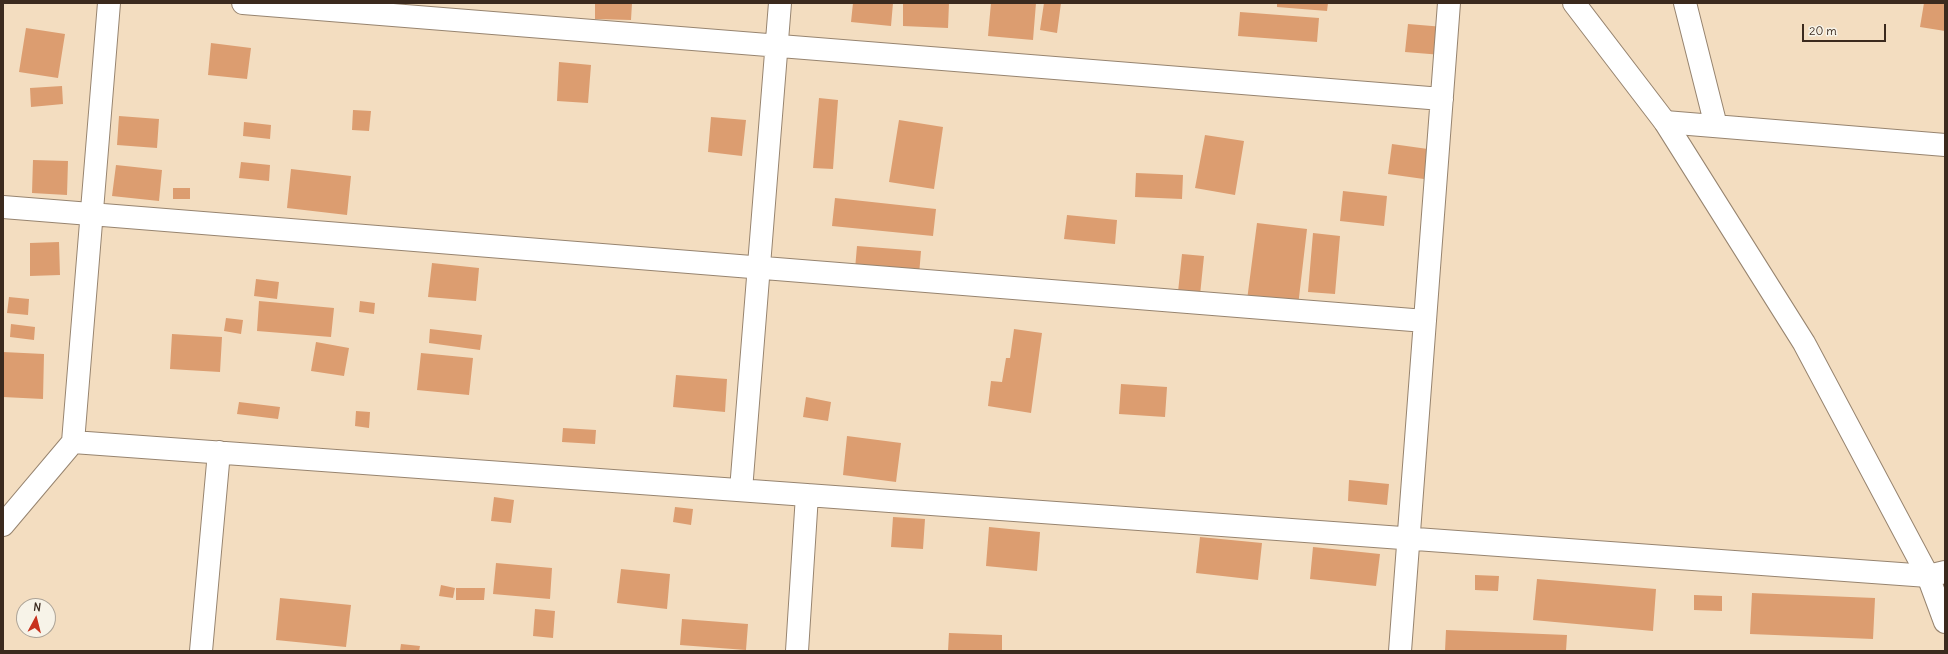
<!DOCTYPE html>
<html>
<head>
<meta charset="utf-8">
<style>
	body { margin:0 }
	#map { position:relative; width:1948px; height:654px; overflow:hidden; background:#f3ddc0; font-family:Delius,sans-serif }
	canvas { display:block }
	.frame { position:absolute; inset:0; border:4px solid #3b2a1e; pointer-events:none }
	.north { position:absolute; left:16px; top:598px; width:40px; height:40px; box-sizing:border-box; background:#f7f3e8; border:1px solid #aca397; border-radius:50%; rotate:7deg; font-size:11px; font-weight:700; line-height:16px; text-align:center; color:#3b2a1e }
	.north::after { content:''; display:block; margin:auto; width:14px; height:18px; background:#c8321e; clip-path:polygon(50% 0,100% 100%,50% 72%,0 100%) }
	.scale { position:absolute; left:1802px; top:24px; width:84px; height:18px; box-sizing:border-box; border:2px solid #3b2a1e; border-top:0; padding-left:5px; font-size:12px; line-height:14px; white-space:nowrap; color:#3b2a1e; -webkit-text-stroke:3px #f7f3e8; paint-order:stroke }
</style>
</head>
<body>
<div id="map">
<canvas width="1948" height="654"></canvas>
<div class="frame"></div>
<div class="north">N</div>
<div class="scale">20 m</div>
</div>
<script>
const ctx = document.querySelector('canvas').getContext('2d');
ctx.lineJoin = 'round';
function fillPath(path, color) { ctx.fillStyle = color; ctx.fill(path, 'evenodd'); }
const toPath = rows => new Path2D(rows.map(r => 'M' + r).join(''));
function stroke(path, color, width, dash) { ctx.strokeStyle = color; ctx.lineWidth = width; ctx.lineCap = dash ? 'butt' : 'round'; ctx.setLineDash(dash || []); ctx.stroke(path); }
const building = toPath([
	[595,3,632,3,631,20,595,19],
	[853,3,893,3,891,26,851,22],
	[903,3,949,3,948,28,903,26],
	[991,3,1036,3,1033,40,988,36],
	[1044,3,1061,3,1057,33,1040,30],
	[1277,3,1328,3,1327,11,1277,7],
	[1924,3,1945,3,1945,31,1920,27],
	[1240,12,1319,18,1317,42,1238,36],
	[1408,24,1444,27,1442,55,1405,52],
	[26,28,65,34,58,78,19,72],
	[211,43,251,48,247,79,208,75],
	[559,62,591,65,588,103,557,101],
	[62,86,63,104,31,107,30,88],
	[819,98,838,100,833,169,813,168],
	[353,110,371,111,369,131,352,130],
	[119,116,159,119,157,148,117,145],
	[711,117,746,120,742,156,708,152],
	[899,120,943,127,934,189,889,182],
	[244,122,271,125,270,139,243,136],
	[1205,135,1244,141,1235,195,1195,188],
	[1392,144,1435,150,1431,180,1388,174],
	[33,160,68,161,67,195,32,193],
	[241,162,270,165,269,181,239,178],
	[116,165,162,170,159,201,112,196],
	[291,169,351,176,347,215,287,208],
	[1136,173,1183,175,1182,199,1135,197],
	[173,188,190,188,190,199,173,199],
	[1343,191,1387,196,1384,226,1340,221],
	[835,198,936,209,933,236,832,226],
	[1067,215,1117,220,1115,244,1064,239],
	[1257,223,1307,229,1298,306,1247,300],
	[1313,233,1340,236,1335,294,1308,292],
	[59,242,60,275,30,276,30,243],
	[857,246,921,251,919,275,855,269],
	[1182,254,1204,256,1200,295,1178,292],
	[432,263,479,268,476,301,428,297],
	[256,279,279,282,277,299,254,296],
	[9,297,29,299,28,315,7,313],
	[259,301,334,308,331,337,257,331],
	[360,301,375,303,374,314,359,312],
	[226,318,243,320,241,334,224,331],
	[11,324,35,327,34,340,10,337],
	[430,329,482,335,480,350,429,343],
	[1014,329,1042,333,1031,413,988,406,991,381,1002,382,1006,358,1010,358],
	[172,334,222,337,220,372,170,369],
	[316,342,349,348,344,376,311,371],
	[3,352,44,354,43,399,3,397],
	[421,353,473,358,469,395,417,390],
	[676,375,727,379,725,412,673,407],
	[1121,384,1167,387,1165,417,1119,414],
	[806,397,831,402,828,421,803,417],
	[239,402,280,407,278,419,237,414],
	[356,411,370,412,369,428,355,426],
	[563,428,596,430,595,444,562,442],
	[847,436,901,443,896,482,843,475],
	[1349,480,1389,484,1387,505,1348,501],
	[494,497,514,500,511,523,491,521],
	[675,507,693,509,691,525,673,522],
	[893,517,925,519,923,549,891,547],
	[989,527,1040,532,1037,571,986,566],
	[1200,537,1262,543,1258,580,1196,573],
	[1313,547,1380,554,1376,586,1310,579],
	[496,563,552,568,550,599,493,594],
	[621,569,670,574,667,609,617,603],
	[1475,575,1499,576,1498,591,1475,590],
	[1537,579,1656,589,1653,631,1533,620],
	[441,585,455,588,453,598,439,596],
	[456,588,485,588,484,600,456,600],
	[1752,593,1875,598,1873,639,1750,634],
	[1694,595,1722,596,1722,611,1694,610],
	[280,598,351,605,346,647,276,640],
	[535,609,555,611,553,638,533,636],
	[682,619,748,624,746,650,680,645],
	[1446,630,1567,635,1566,651,1445,651],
	[949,633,1002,635,1002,651,948,651],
	[401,644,420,646,419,651,400,651]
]);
const minor = toPath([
	[243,3,1442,99],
	[1685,3,1716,126],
	[1665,122,1945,145],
	[3,207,1425,321],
	[73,442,1928,576,1945,572],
	[741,490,780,3],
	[3,525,73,442,109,3],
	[201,651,219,452],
	[797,651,807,495],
	[1400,651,1449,3]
]);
const major = toPath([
	[1574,3,1665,122,1804,343,1928,576,1945,622]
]);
fillPath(building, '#dc9d70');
stroke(minor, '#97846f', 24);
stroke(major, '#97846f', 24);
stroke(minor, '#fff', 22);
stroke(major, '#fff', 22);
</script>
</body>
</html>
